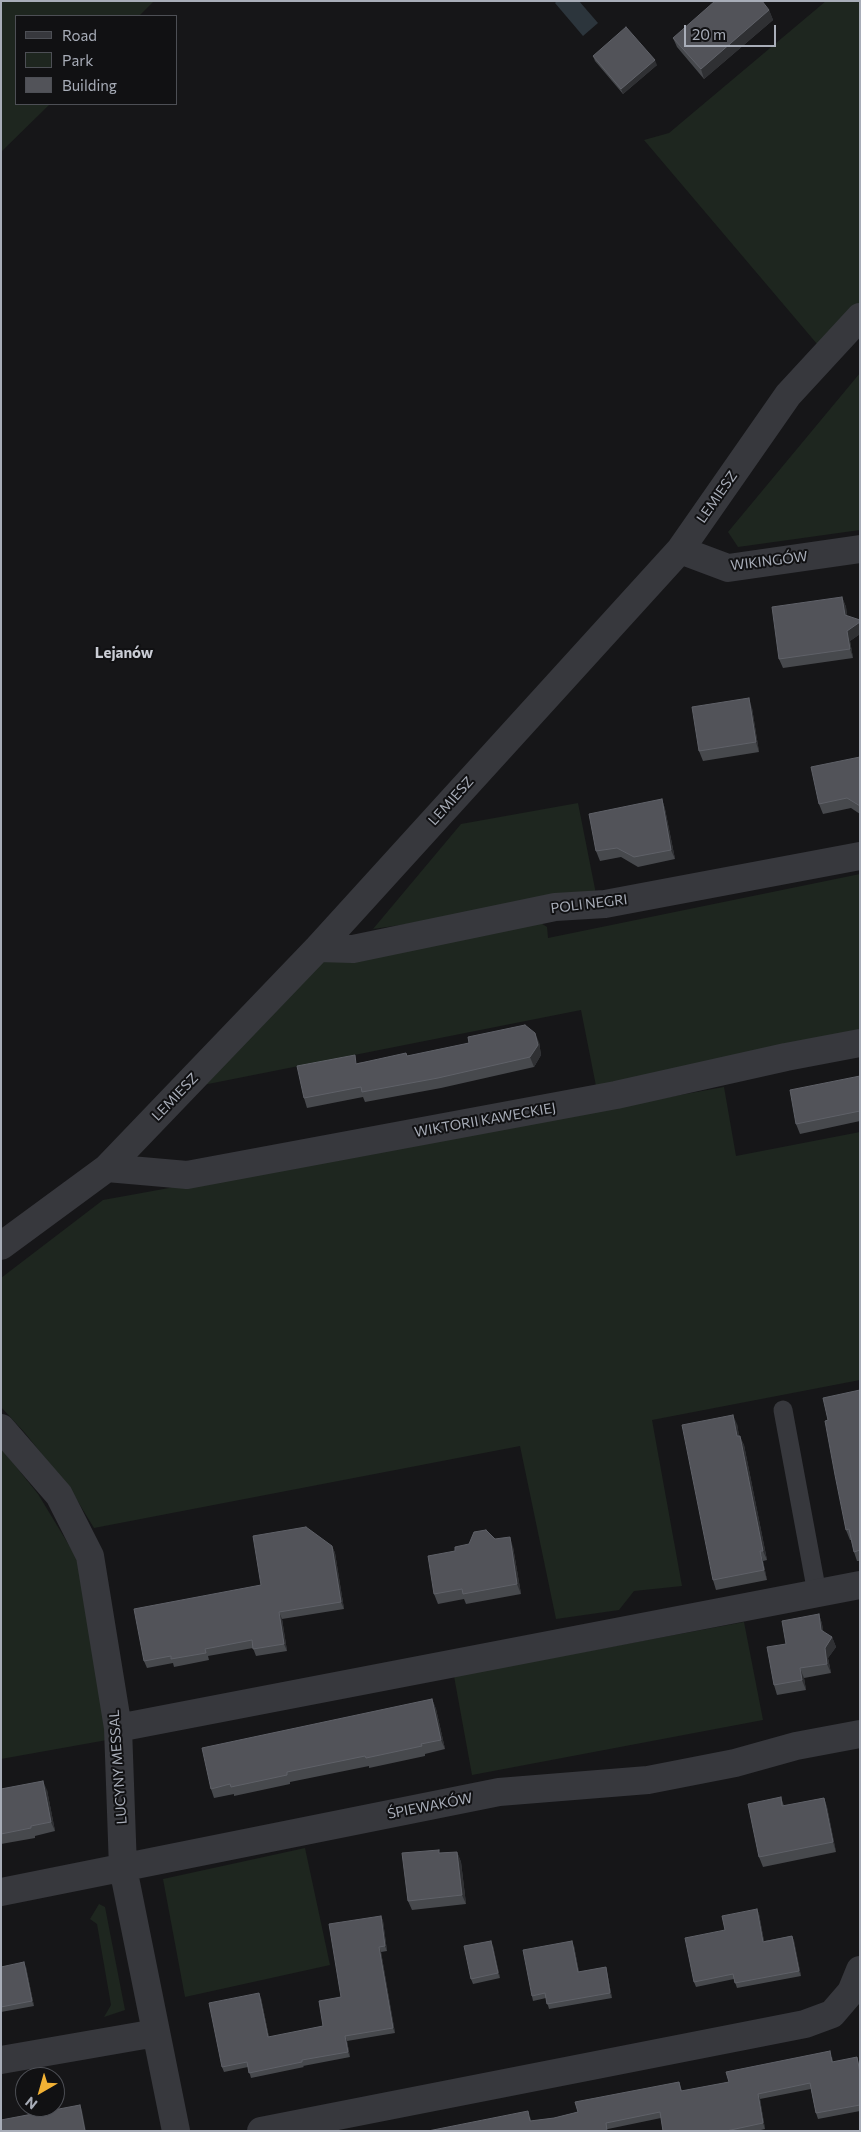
<!DOCTYPE html>
<html>
<head>
<meta charset="utf-8">
<style>
	body { margin:0 }
	#map { position:relative; width:861px; height:2132px; overflow:hidden; background:#161618; font-family:Commissioner,sans-serif }
	canvas { display:block }
	.frame { position:absolute; inset:0; border:2px solid #a8adb8; pointer-events:none }
	.legend { position:absolute; left:15px; top:15px; width:162px; height:90px; box-sizing:border-box; background:#111113; border:1px solid #4d4f55; margin:0; padding:6px 9px; list-style:none; font-size:15px; color:#a8adb8 }
	.legend li { display:flex; align-items:center; gap:10px; height:25px }
	.legend b { width:25px; border:1px solid #4d4f55 }
	.north { position:absolute; left:15px; top:2067px; width:50px; height:50px; box-sizing:border-box; background:#111113; border:1px solid #4d4f55; border-radius:50%; rotate:218deg; font-size:14px; font-weight:700; line-height:20px; text-align:center; color:#a8adb8 }
	.north::after { content:''; display:block; margin:auto; width:18px; height:22px; background:#f2b134; clip-path:polygon(50% 0,100% 100%,50% 72%,0 100%) }
	.scale { position:absolute; left:684px; top:25px; width:92px; height:22px; box-sizing:border-box; border:2px solid #a8adb8; border-top:0; padding-left:6px; font-size:15px; line-height:18px; white-space:nowrap; color:#a8adb8; -webkit-text-stroke:4px #111113; paint-order:stroke }
</style>
</head>
<body>
<div id="map">
<canvas width="861" height="2132"></canvas>
<div class="frame"></div>
<ul class="legend">
<li><b style="height:6px;background:#37383d"></b>Road</li>
<li><b style="height:14px;background:#1e261f"></b>Park</li>
<li><b style="height:14px;background:#525359"></b>Building</li>
</ul>
<div class="north">N</div>
<div class="scale">20 m</div>
</div>
<script>
const ctx = document.querySelector('canvas').getContext('2d');
ctx.lineJoin = 'round';
function fillPath(path, color) { ctx.fillStyle = color; ctx.fill(path, 'evenodd'); }
const toPath = rows => new Path2D(rows.map(r => 'M' + r).join(''));
function stroke(path, color, width, dash) { ctx.strokeStyle = color; ctx.lineWidth = width; ctx.lineCap = dash ? 'butt' : 'round'; ctx.setLineDash(dash || []); ctx.stroke(path); }
function drawText(font, color, halo, rows, align = 'center') {
  ctx.font = font + ' Commissioner,sans-serif'; ctx.lineWidth = 4; ctx.setLineDash([]); ctx.textBaseline = 'middle'; ctx.strokeStyle = halo; ctx.fillStyle = color; for (const [text, x, y, turn = 0] of rows) {
    ctx.save(); ctx.translate(x, y); ctx.rotate((+turn || 0) * Math.PI / 180); ctx.textAlign = isNaN(turn) ? turn : align; if (halo) ctx.strokeText(text, 0, 0); ctx.fillText(text, 0, 0); ctx.restore();
  }
}
const green = toPath([
	[1,1,154,1,139,16,16,16,16,104,50,104,1,152],
	[826,1,860,1,860,306,823,351,644,140,669,133],
	[860,373,860,530,738,547,728,532],
	[578,803,596,894,532,906,373,929,461,824],
	[860,874,860,1032,596,1086,581,1010,198,1086,317,963,536,920,547,927,548,938],
	[724,1087,736,1156,860,1132,860,1380,652,1420,682,1586,634,1591,619,1610,556,1619,520,1446,94,1528,72,1492,25,1433,1,1407,1,1278,103,1200],
	[1,1448,38,1494,81,1565,107,1740,1,1759],
	[744,1622,763,1720,472,1775,454,1676],
	[305,1848,330,1965,185,1997,163,1879],
	[99,1904,105,1907,125,2010,104,2017,111,2005,97,1924,90,1919]
]);
const water = toPath([
	[557,1,579,1,598,23,583,36,555,3]
]);
const lane = toPath([
	[783,1410,817,1593]
]);
const street = toPath([
	[680,550,728,568,860,549],
	[318,948,353,949,555,907,605,904,860,856],
	[107,1168,187,1175,616,1095,786,1057,860,1043],
	[1,1246,107,1168,318,948,680,550,788,395,860,317],
	[1,1428,59,1495,90,1556,118,1728,123,1868,176,2131],
	[118,1728,860,1585],
	[1,1892,499,1792,648,1780,735,1763,796,1746,860,1734],
	[1,2060,156,2033],
	[261,2131,805,2024,832,2014,851,1992,860,1970]
]);
const wall = toPath([
	[769,10,773,20,704,79,677,47,673,38],
	[593,56,657,65,623,94,595,61],
	[842,597,846,607,847,616,860,620,860,634,850,641,853,658,783,668,779,659],
	[752,708,759,752,703,761,699,751],
	[860,757,860,814,851,808,823,814,819,804],
	[662,799,665,809,675,859,638,867,621,857,600,861,596,851],
	[539,1042,541,1055,534,1067,441,1088,365,1102,363,1097,307,1108,304,1098,358,1063,407,1056],
	[860,1076,860,1121,800,1134,796,1124],
	[860,1390,860,1561,857,1561,854,1552,851,1540,850,1540,846,1530,828,1420],
	[737,1424,739,1436,744,1445,767,1560,763,1561,767,1580,716,1590,713,1580],
	[495,1539,513,1547,521,1594,466,1604,464,1599,438,1604,434,1594,455,1551],
	[332,1546,335,1553,344,1609,282,1619,287,1651,256,1656,253,1648,208,1656,209,1660,174,1667,173,1663,147,1668,144,1661,261,1585],
	[819,1614,822,1624,823,1632,832,1637,836,1647,828,1658,831,1673,804,1678,806,1690,777,1695,774,1685,786,1644],
	[432,1699,436,1709,445,1749,425,1754,425,1756,369,1768,369,1766,290,1782,290,1784,234,1796,234,1794,214,1798,211,1789],
	[1,1789,47,1790,55,1831,35,1836,35,1838,1,1844],
	[781,1797,784,1806,824,1798,827,1807,836,1852,763,1867,759,1857],
	[457,1852,461,1862,466,1904,412,1910,408,1901],
	[757,1909,759,1914,764,1941,792,1936,794,1941,801,1976,737,1988,734,1979,696,1987,694,1982,725,1930],
	[381,1916,383,1921,387,1951,381,1952,395,2033,347,2041,350,2057,303,2066,304,2067,251,2078,248,2067,224,2072,222,2067,261,1998,269,2037,323,2026,341,1997],
	[493,1946,500,1978,473,1984,471,1979],
	[574,1946,579,1972,606,1967,607,1972,612,1998,549,2009,546,1998,533,2001,532,1996],
	[1,1967,26,1967,34,2006,1,2012],
	[832,2057,833,2062,857,2057,860,2068,860,2111,818,2119,816,2113,811,2089,760,2099,765,2129,757,2131,663,2131,661,2118,608,2129,428,2131,530,2117,531,2121,554,2118,578,2112,679,2082,682,2091,729,2082]
]);
const shadedWall = toPath([
	[769,10,773,20,704,79,701,69],
	[655,60,657,65,623,94,621,89],
	[842,597,846,607,848,624,845,615],
	[860,622,860,634,850,641,853,658,850,649,847,631],
	[749,698,752,708,759,752,756,742],
	[662,799,665,809,675,859,671,850],
	[535,1033,539,1042,541,1055,534,1067,530,1057],
	[733,1415,737,1424,741,1446,737,1436],
	[740,1436,744,1445,767,1560,763,1551],
	[510,1537,513,1547,521,1594,517,1584],
	[332,1546,335,1553,344,1609,341,1602],
	[760,1551,763,1561,767,1580,764,1570],
	[279,1612,282,1619,287,1651,284,1644],
	[819,1614,822,1624,825,1640,821,1630],
	[832,1637,836,1647,828,1658,831,1673,827,1664,825,1648],
	[800,1668,804,1678,806,1690,802,1680],
	[432,1699,436,1709,445,1749,441,1740],
	[43,1781,47,1790,55,1831,51,1822],
	[824,1798,827,1807,836,1852,833,1842],
	[457,1852,461,1862,466,1904,462,1895],
	[757,1909,759,1914,765,1947,763,1942],
	[381,1916,383,1921,387,1951,385,1946],
	[792,1936,794,1941,801,1976,799,1971],
	[491,1941,493,1946,500,1978,498,1973],
	[572,1941,574,1946,580,1977,578,1972],
	[379,1947,381,1952,395,2033,393,2028],
	[24,1962,26,1967,34,2006,32,2001],
	[606,1967,607,1972,612,1998,610,1993],
	[259,1993,261,1998,270,2042,268,2037],
	[345,2036,347,2041,350,2057,348,2052],
	[758,2094,760,2099,765,2129,763,2123],
	[80,2105,82,2110,86,2131,85,2131]
]);
const building = toPath([
	[715,1,762,1,769,10,701,69,673,38,715,1],
	[626,27,655,60,621,89,593,56,626,27],
	[842,597,845,615,860,620,860,622,847,631,850,649,779,659,772,607,842,597],
	[749,698,756,742,699,751,692,707,749,698],
	[860,757,860,806,847,798,819,804,811,767,860,757],
	[662,799,671,850,634,857,617,848,596,851,589,814,662,799],
	[525,1025,535,1033,538,1045,530,1057,438,1078,362,1092,361,1087,304,1098,297,1066,355,1055,356,1064,406,1053,407,1056,469,1043,468,1037,525,1025],
	[860,1076,860,1111,796,1124,790,1090,860,1076],
	[860,1390,860,1550,854,1552,849,1529,846,1530,835,1475,825,1421,828,1420,823,1398,860,1390],
	[733,1415,737,1436,740,1436,763,1551,760,1551,764,1570,713,1580,682,1425,733,1415],
	[306,1527,332,1546,341,1602,279,1612,284,1644,253,1649,252,1640,205,1649,206,1653,171,1659,171,1656,144,1661,134,1609,261,1585,253,1536,306,1527],
	[486,1530,495,1539,510,1537,517,1584,463,1594,462,1589,434,1594,428,1556,455,1551,455,1547,469,1544,474,1532,486,1530],
	[819,1614,821,1630,832,1637,825,1648,827,1664,800,1668,802,1680,774,1685,767,1647,786,1644,782,1621,819,1614],
	[432,1699,441,1740,421,1744,422,1746,366,1758,365,1756,287,1772,287,1775,231,1787,230,1784,211,1789,202,1748,432,1699],
	[43,1781,51,1822,31,1826,31,1828,1,1834,1,1789,43,1781],
	[781,1797,782,1806,824,1798,833,1842,759,1857,748,1804,781,1797],
	[439,1850,439,1853,457,1852,462,1895,408,1901,402,1853,439,1850],
	[757,1909,763,1942,792,1936,799,1971,735,1983,733,1974,694,1982,685,1938,725,1930,722,1916,757,1909],
	[381,1916,385,1946,379,1947,393,2028,345,2036,348,2052,302,2060,302,2062,249,2073,247,2062,222,2067,209,2003,259,1993,268,2037,323,2026,319,2001,341,1997,329,1924,381,1916],
	[491,1941,498,1973,471,1979,464,1946,491,1941],
	[572,1941,578,1972,606,1967,610,1993,547,2004,545,1993,532,1996,523,1950,572,1941],
	[24,1962,32,2001,1,2007,1,1967,24,1962],
	[830,2051,832,2062,857,2057,860,2073,860,2105,816,2113,810,2083,758,2094,763,2123,726,2131,663,2131,660,2112,606,2123,607,2131,428,2131,528,2111,530,2121,554,2118,578,2112,575,2102,679,2082,681,2091,729,2082,726,2072,830,2051],
	[80,2105,85,2131,1,2131,1,2120,80,2105]
]);
const streetNames = [
	["LEMIESZ",717,497,-55],
	["WIKINGÓW",769,561,-7],
	["LEMIESZ",451,801,-48],
	["POLI NEGRI",589,904,-7],
	["LEMIESZ",175,1097,-46],
	["WIKTORII KAWECKIEJ",485,1120,-10],
	["LUCYNY MESSAL",118,1767,-94],
	["ŚPIEWAKÓW",430,1806,-11]
];
const neighbourhoodNames = [
	["Lejanów",124,653]
];
fillPath(green, '#1e261f');
fillPath(water, '#2c353c');
stroke(lane, '#37383d', 19);
stroke(street, '#37383d', 28);
fillPath(wall, '#47494d');
fillPath(shadedWall, '#2f3033');
fillPath(building, '#525359');
stroke(building, '#5f6168', 1);
drawText('14px', '#a8adb8', '#111113', streetNames);
drawText('bold 15px', '#c9ccd4', '#111113', neighbourhoodNames);
</script>
</body>
</html>
